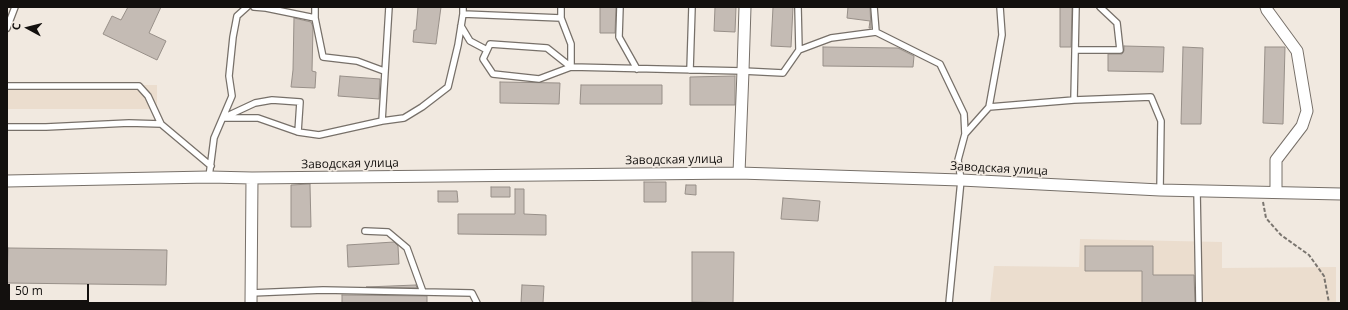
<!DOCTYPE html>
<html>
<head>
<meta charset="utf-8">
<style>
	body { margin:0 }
	#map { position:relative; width:1348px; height:310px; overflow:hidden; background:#f1e9e0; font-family:"Open Sans",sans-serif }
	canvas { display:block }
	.frame { position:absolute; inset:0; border:8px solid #13100e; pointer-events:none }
	.north { position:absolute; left:8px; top:8px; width:40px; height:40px; -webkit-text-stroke:3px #f1e9e0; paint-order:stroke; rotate:277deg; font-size:11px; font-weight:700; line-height:16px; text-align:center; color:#13100e }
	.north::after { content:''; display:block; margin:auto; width:14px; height:18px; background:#13100e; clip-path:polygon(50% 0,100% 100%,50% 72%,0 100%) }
	.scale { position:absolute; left:8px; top:284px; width:81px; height:18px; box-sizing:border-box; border:2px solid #13100e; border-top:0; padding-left:5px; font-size:12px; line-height:14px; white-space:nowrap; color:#13100e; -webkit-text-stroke:3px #f1e9e0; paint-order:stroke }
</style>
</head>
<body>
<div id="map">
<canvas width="1348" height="310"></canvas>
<div class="frame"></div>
<div class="north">С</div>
<div class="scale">50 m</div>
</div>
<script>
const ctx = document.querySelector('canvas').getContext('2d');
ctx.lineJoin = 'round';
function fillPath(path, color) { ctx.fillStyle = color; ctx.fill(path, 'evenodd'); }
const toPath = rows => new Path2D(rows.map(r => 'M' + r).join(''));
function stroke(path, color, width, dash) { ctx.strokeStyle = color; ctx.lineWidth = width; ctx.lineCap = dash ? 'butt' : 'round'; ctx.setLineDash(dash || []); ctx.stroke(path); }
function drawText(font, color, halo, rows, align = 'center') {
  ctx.font = font + ' "Open Sans",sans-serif'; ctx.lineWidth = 3.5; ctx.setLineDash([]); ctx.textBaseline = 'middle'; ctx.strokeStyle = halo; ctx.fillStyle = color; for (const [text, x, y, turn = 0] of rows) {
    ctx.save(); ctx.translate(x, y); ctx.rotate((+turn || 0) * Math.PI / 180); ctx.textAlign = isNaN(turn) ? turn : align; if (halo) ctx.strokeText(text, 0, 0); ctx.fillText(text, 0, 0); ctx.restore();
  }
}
const built = toPath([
	[7,85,157,85,157,109,7,109],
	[1080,239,1222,242,1222,268,1336,267,1336,303,990,303,994,266,1079,267]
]);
const building = toPath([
	[128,7,161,7,149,33,166,41,157,60,103,34,112,16,121,20,128,7],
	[418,7,441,7,436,44,413,42,414,30,416,30,418,7],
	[600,7,616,7,615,33,600,33,600,7],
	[715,7,736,7,735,32,714,31,715,7],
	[773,7,793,7,791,47,771,46,773,7],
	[848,7,870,7,871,28,869,28,870,21,847,18,848,7],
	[1060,7,1072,7,1071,47,1060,47,1060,7],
	[294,18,311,22,313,27,312,71,316,72,315,88,291,87,293,70,294,18],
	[1124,46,1164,47,1163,72,1108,71,1108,54,1122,54,1124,51,1124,46],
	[823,47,898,48,914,56,913,67,823,66,823,47],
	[1183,47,1203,48,1201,124,1181,124,1183,47],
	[1265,47,1285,47,1283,124,1263,123,1265,47],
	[340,76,380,79,379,99,338,96,340,76],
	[735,76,735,105,690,105,690,77,735,76],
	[500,82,560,83,559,104,500,103,500,82],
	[581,85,662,85,662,104,580,104,581,85],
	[644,182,666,182,666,202,644,202,644,182],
	[310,184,311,227,291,227,291,185,310,184],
	[686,185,696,185,696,195,685,194,686,185],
	[491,187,510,187,510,197,491,197,491,187],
	[515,189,524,189,524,214,546,215,546,235,458,234,458,214,515,214,515,189],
	[438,191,457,191,458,202,438,202,438,191],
	[783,198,820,201,818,221,781,219,783,198],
	[394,242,398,246,399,264,348,267,347,245,394,242],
	[1085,246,1153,246,1153,275,1194,275,1195,303,1142,303,1142,271,1085,271,1085,246],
	[8,248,167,250,166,285,7,283,8,248],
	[692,252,734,252,733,303,692,302,692,252],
	[416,285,417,288,366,287,416,285],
	[522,285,544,286,543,303,521,303,522,285],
	[342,295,427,296,427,303,342,303,342,295]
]);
const path = toPath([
	[1263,202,1266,218,1281,235,1309,255,1324,276,1329,303]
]);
const service = toPath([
	[254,7,266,8,315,18],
	[315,7,315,18,323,57,357,61,384,71],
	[561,7,561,18,571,44,571,67],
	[620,7,619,37,637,69],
	[798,7,799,50],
	[874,7,876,32],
	[463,14,561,18],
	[461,26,470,41,487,50],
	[7,28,15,7],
	[1075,50,1120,50,1117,23,1100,7],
	[571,67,547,48,490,44,483,59,493,74,539,79,571,67,743,71,783,73,799,50,831,38,876,32,940,64,964,114,965,134],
	[690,70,692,7],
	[7,86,139,86,148,96,161,124],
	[1074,100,1076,7],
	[989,107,1074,100,1151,97,1161,121,1160,190],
	[225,117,255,103,272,100,300,102,298,132],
	[223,118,258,118,298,132,319,135,382,121,389,7],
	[382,121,404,118,422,107,448,87,458,45,463,14,463,7],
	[7,127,46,127,129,123,161,124,211,166],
	[209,177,214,138,232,96,229,76,233,37,237,16,247,7],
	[1197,191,1199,303],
	[365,231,388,232,407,248,423,292],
	[251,293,323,290,472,293,477,303],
	[949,303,961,180,958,160,965,134,989,107,1002,35,1000,7]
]);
const minor = toPath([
	[1266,7,1267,10,1297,51,1307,111,1302,126,1276,160,1276,192],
	[739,173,743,71,745,7],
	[7,181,209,177,252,178,739,173,961,180,1160,190,1341,194],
	[251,303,252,178]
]);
const streetNames = [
	["Заводская улица",674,160,-1],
	["Заводская улица",350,164,-1],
	["Заводская улица",999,169,3]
];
fillPath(built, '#ebddce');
fillPath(building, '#c4bbb4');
stroke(building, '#978f88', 1);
stroke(service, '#777069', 8);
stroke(minor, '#777069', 13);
stroke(path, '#7a756f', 2, [4, 2]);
stroke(service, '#fff', 5.5);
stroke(minor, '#fff', 11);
drawText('12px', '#13100e', '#f1e9e0', streetNames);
</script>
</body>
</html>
